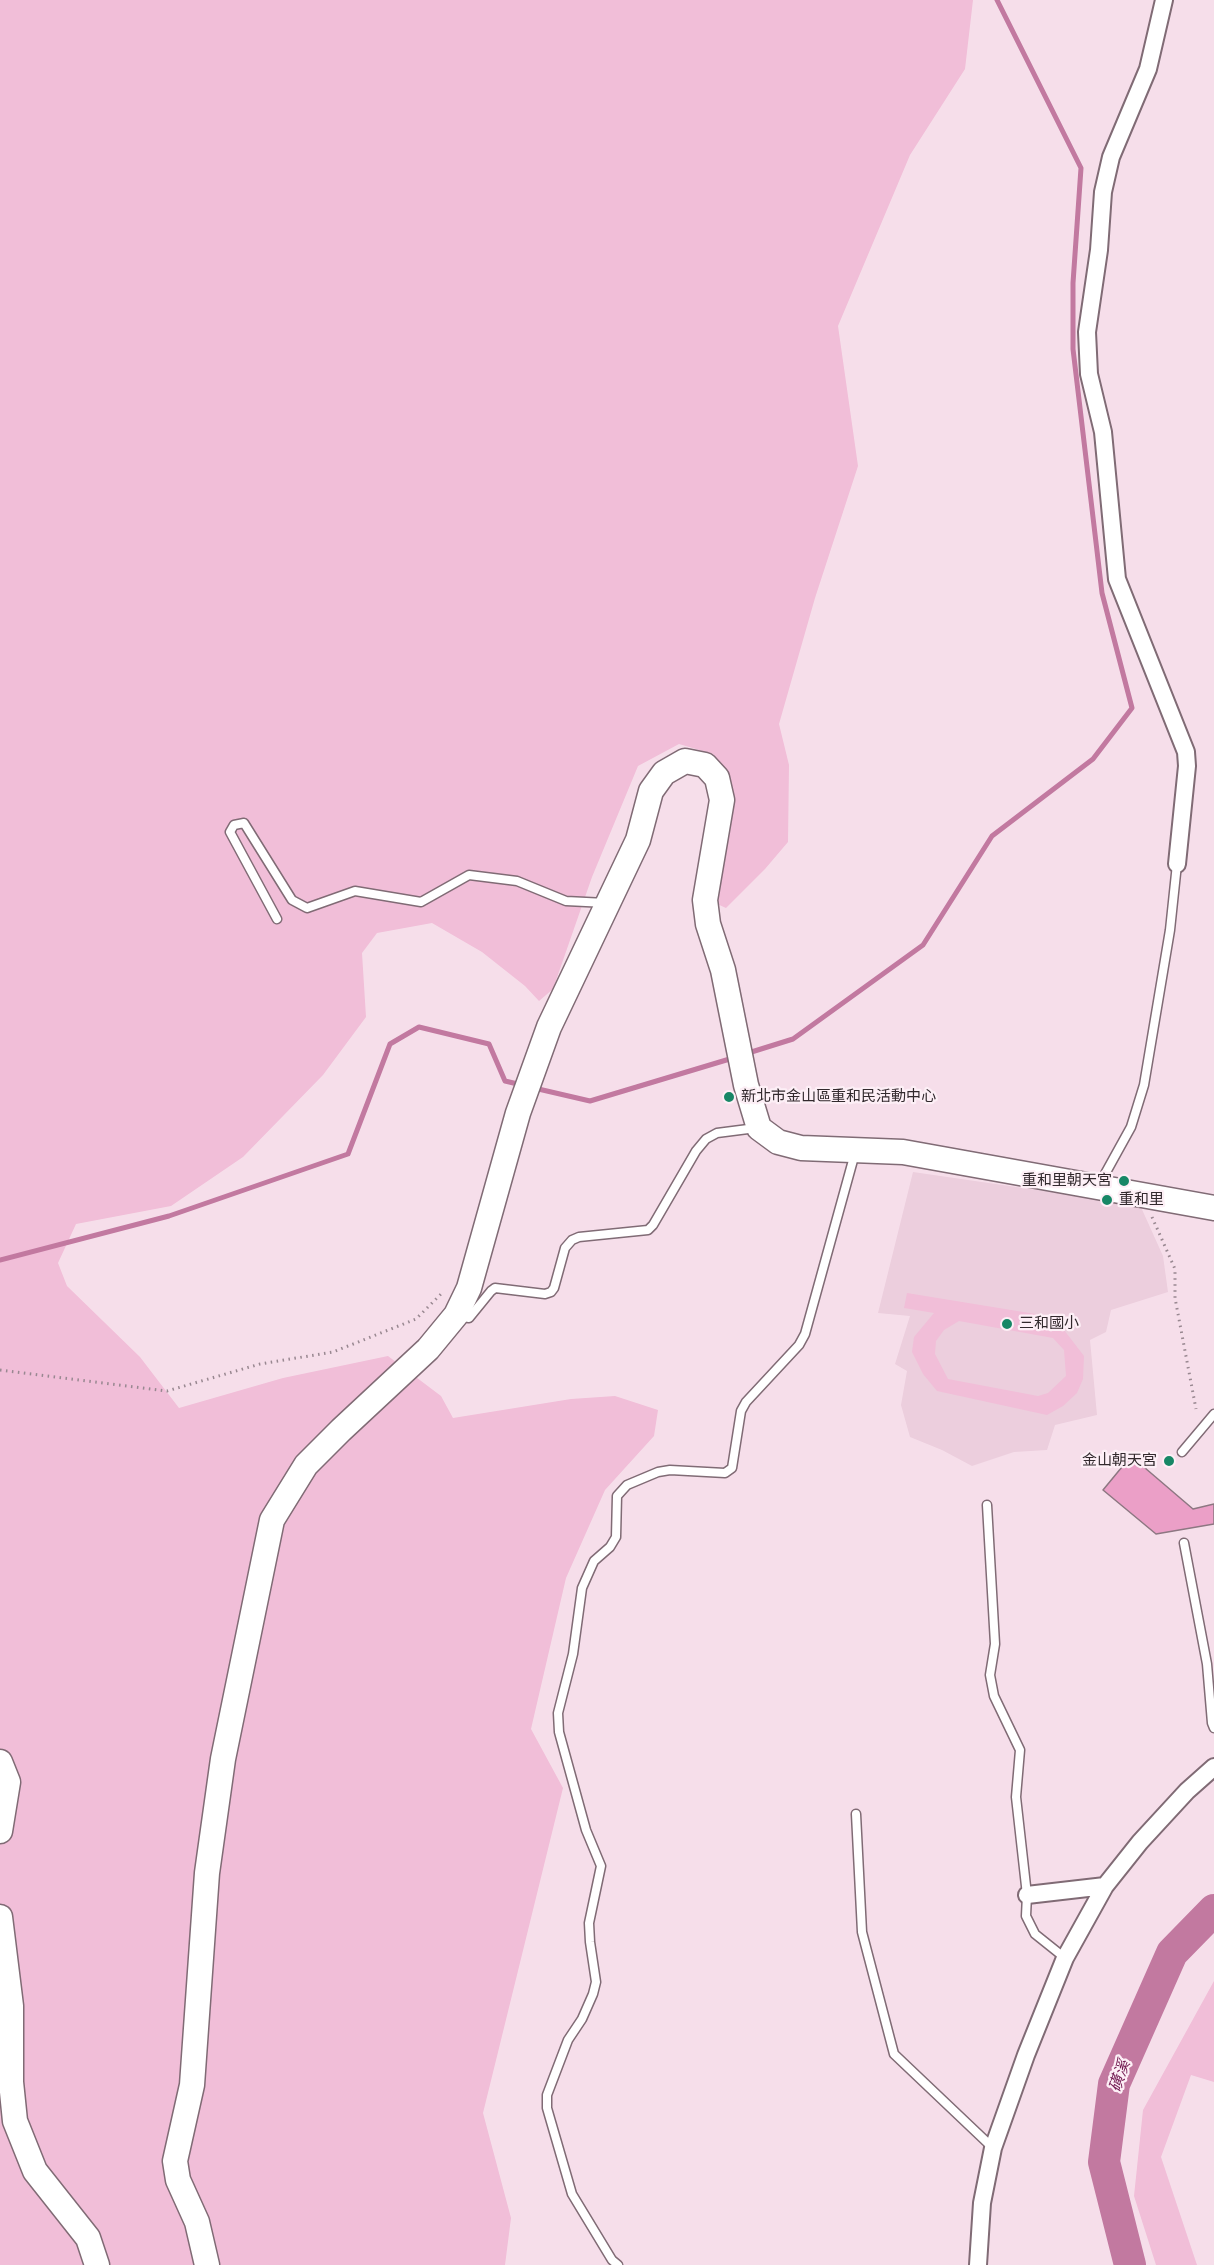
<!DOCTYPE html>
<html>
<head>
<meta charset="utf-8">
<style>
	body { margin:0 }
	canvas { display:block; background:#f6deea }
</style>
</head>
<body>
<canvas width="1214" height="2265"></canvas>
<script>
const ctx = document.querySelector('canvas').getContext('2d');
ctx.lineJoin = 'round';
function fillPath(path, color) { ctx.fillStyle = color; ctx.fill(path, 'evenodd'); }
const toPath = rows => new Path2D(rows.map(r => 'M' + r).join(''));
function stroke(path, color, width, dash) { ctx.strokeStyle = color; ctx.lineWidth = width; ctx.lineCap = dash ? 'butt' : 'round'; ctx.setLineDash(dash || []); ctx.stroke(path); }
function drawText(font, color, halo, rows, align = 'center') {
  ctx.font = font + ' Montserrat,"Noto Sans TC",sans-serif'; ctx.lineWidth = 4.5; ctx.setLineDash([]); ctx.textBaseline = 'middle'; ctx.strokeStyle = halo; ctx.fillStyle = color; for (const [text, x, y, turn = 0] of rows) {
    ctx.save(); ctx.translate(x, y); ctx.rotate((+turn || 0) * Math.PI / 180); ctx.textAlign = isNaN(turn) ? turn : align; if (halo) ctx.strokeText(text, 0, 0); ctx.fillText(text, 0, 0); ctx.restore();
  }
}
const built = toPath([
	[913,1172,1140,1205,1163,1256,1168,1292,1111,1310,1106,1332,1090,1340,1097,1415,1055,1425,1047,1450,1014,1452,972,1466,942,1450,910,1437,901,1405,907,1371,895,1364,910,1316,878,1313]
]);
const green = toPath([
	[0,0,973,0,965,69,910,155,838,326,858,466,815,598,779,724,789,765,788,842,765,869,726,908,715,903,728,774,713,754,679,744,638,766,592,877,553,989,539,1001,525,986,482,952,432,923,377,933,362,953,366,1017,323,1075,243,1157,171,1206,76,1224,58,1263,67,1286,140,1357,179,1408,283,1378,388,1356,441,1396,453,1418,571,1399,615,1396,658,1410,654,1436,605,1490,566,1578,531,1729,563,1788,483,2113,511,2218,505,2265,0,2265],
	[907,1293,1054,1317,1084,1356,1083,1379,1077,1393,1063,1406,1047,1415,937,1391,923,1374,912,1352,914,1337,934,1313,904,1308],
	[959,1321,1053,1338,1064,1350,1066,1376,1048,1393,1038,1396,948,1379,935,1354,936,1341,944,1330],
	[1214,1981,1214,2082,1191,2075,1161,2157,1197,2265,1156,2265,1134,2196,1143,2110]
]);
const stream = toPath([
	[745,1054,793,1039,923,945,992,836,1093,759,1132,708,1102,593,1073,349,1073,283,1081,168,997,0],
	[534,1088,590,1101,733,1058],
	[0,1260,169,1216,348,1154,390,1044,419,1027,489,1044,505,1081,522,1085]
]);
const river = toPath([
	[1130,2265,1104,2162,1114,2084,1172,1953,1214,1910]
]);
const building = toPath([
	[1131,1456,1193,1509,1214,1504,1214,1524,1156,1534,1103,1490,1131,1456]
]);
const path = toPath([
	[1152,1217,1175,1269,1175,1298,1196,1409],
	[0,1370,167,1391,260,1364,333,1352,416,1319,442,1293]
]);
const lane = toPath([
	[277,919,230,832,234,825,244,823,292,900,307,908,355,891,421,902,469,875,517,881,566,901,606,903],
	[1102,1184,1105,1174,1131,1127,1144,1085,1170,930,1177,864],
	[459,1316,469,1318,491,1291,495,1288,545,1294,551,1292,554,1288,565,1248,572,1240,579,1237,648,1230,653,1225,696,1151,706,1139,717,1133,756,1128],
	[1182,1452,1214,1414],
	[987,1505,995,1644,990,1675,994,1696,1020,1750,1016,1797,1027,1895,1026,1916,1035,1934,1065,1958],
	[1184,1543,1207,1664,1212,1723,1214,1728],
	[856,1814,862,1932,894,2054,993,2148],
	[618,2265,612,2260,572,2194,547,2108,547,2095,568,2040,582,2019,593,1994,596,1982,590,1942,589,1923,601,1866,586,1830,559,1732,558,1713,573,1654,582,1588,594,1561,610,1547,616,1537,617,1496,627,1485,658,1472,670,1470,725,1473,732,1468,741,1411,746,1402,799,1345,805,1334,855,1153]
]);
const street = toPath([
	[1164,0,1148,69,1111,157,1103,192,1099,250,1087,332,1089,374,1103,432,1117,579,1186,752,1187,766,1177,864],
	[1027,1895,1105,1886,1140,1842,1187,1791,1214,1767],
	[978,2265,982,2203,993,2148,1026,2055,1065,1958,1105,1886]
]);
const secondary = toPath([
	[0,1762,8,1782,0,1831],
	[0,1917,11,2006,11,2082,15,2121,35,2171,88,2238,97,2265],
	[207,2265,197,2222,178,2180,175,2161,192,2085,207,1873,223,1759,272,1520,306,1465,341,1430,428,1349,456,1315,469,1288,518,1113,549,1027,638,840,651,791,664,773,685,761,705,765,717,778,722,800,705,900,708,924,723,970,746,1085,759,1128,778,1142,801,1148,903,1152,1214,1208]
]);
const markers = [
	[729,1097,6,"#178766"],
	[1124,1181,6,"#178766"],
	[1107,1200,6,"#178766"],
	[1007,1324,6,"#178766"],
	[1169,1461,6,"#178766"]
];
const poiNames = [
	["新北市金山區重和民活動中心",741,1097],
	["重和里朝天宮",1112,1181,"right"],
	["重和里",1119,1200],
	["三和國小",1019,1324],
	["金山朝天宮",1157,1461,"right"]
];
const waterNames = [
	["磺溪",1120,2076,-71]
];
fillPath(built, '#eccedd');
fillPath(green, '#f1bed8');
stroke(stream, '#c279a0', 5);
stroke(river, '#c279a0', 32);
fillPath(building, '#eb9fc7');
stroke(building, '#8d7782', 1.5);
stroke(lane, '#806b75', 11);
stroke(street, '#806b75', 20);
stroke(secondary, '#806b75', 27);
stroke(path, '#998891', 3, [1.5, 4.5]);
stroke(lane, '#fff', 8);
stroke(street, '#fff', 16);
stroke(secondary, '#fff', 24);
for (const [x, y, r, color] of markers) { const dot = new Path2D(); dot.arc(x, y, r, 0, 2 * Math.PI); ctx.fillStyle = color; ctx.fill(dot); stroke(dot, '#fdeff6', 2); }
drawText('15px', '#32292d', '#fdeff6', poiNames, 'left');
drawText('italic 16px', '#731b52', '#fdeff6', waterNames);
</script>
</body>
</html>
